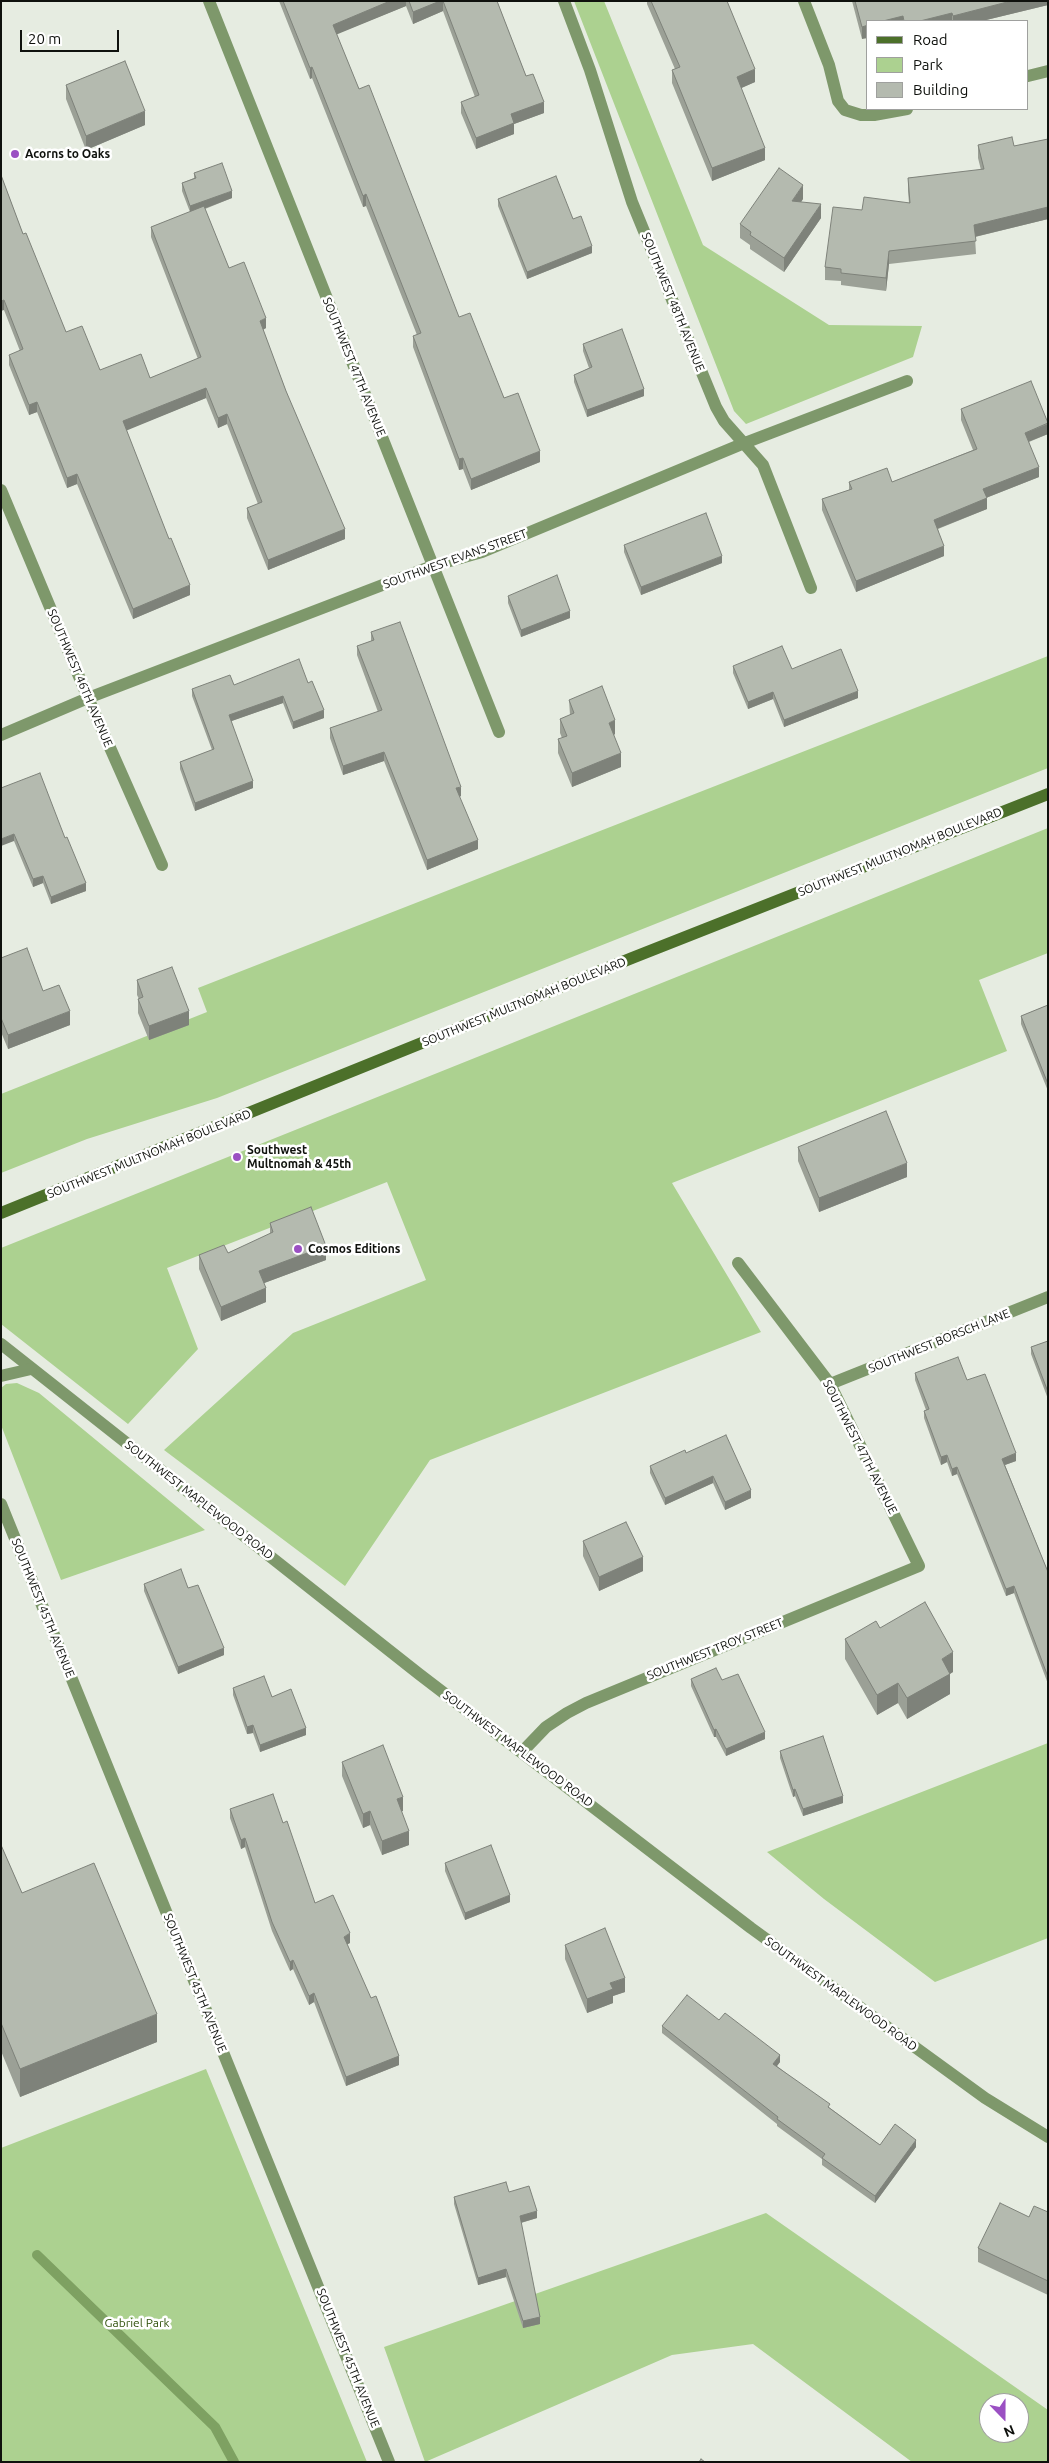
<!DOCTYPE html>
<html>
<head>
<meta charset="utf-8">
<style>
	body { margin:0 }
	#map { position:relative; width:1049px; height:2463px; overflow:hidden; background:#e6ece1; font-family:Ubuntu,sans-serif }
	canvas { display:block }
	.frame { position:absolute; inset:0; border:2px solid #0f110d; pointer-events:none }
	.legend { position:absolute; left:866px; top:20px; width:162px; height:90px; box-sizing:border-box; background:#fff; border:1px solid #9fa09e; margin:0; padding:6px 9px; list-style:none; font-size:15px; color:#0f110d }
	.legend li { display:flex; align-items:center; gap:10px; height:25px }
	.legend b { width:25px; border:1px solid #9fa09e }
	.north { position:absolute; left:979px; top:2393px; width:50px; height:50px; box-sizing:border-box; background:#fff; border:1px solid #9fa09e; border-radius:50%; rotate:158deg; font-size:14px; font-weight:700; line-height:20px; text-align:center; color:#0f110d }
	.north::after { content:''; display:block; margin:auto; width:18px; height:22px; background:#9b50c3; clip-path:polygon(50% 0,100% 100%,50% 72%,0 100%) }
	.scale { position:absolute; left:20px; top:30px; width:99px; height:22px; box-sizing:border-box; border:2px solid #0f110d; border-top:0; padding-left:6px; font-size:15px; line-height:18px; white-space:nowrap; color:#0f110d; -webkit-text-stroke:4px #fff; paint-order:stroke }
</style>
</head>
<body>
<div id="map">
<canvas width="1049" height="2463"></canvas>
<div class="frame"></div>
<ul class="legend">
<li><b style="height:6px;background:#4c702a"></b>Road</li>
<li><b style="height:14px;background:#acd190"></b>Park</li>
<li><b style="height:14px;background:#b4baaf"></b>Building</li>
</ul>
<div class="north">N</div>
<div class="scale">20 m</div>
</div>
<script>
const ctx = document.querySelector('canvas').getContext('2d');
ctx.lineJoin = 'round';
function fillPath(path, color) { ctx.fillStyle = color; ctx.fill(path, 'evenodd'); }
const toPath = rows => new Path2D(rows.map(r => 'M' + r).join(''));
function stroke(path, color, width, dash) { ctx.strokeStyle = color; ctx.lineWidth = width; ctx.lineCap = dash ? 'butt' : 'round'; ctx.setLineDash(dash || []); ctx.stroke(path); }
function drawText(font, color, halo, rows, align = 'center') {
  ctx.font = font + ' Ubuntu,sans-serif'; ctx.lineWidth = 5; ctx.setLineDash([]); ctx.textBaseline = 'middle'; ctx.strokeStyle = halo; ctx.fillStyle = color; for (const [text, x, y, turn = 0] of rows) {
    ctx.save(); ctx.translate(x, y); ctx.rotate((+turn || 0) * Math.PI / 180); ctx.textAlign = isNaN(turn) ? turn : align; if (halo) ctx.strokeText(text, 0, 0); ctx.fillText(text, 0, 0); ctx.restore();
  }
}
const green = toPath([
	[574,1,604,1,703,245,829,325,922,326,913,357,746,424,734,411],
	[1048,656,1048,768,217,1098,87,1139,1,1173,1,1094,207,1012,198,988],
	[1048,828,1048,953,979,980,1007,1051,672,1183,761,1332,430,1460,345,1586,164,1450,293,1333,426,1280,387,1182,167,1268,198,1349,128,1424,1,1324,1,1248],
	[17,1383,39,1393,205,1530,61,1580,1,1425,1,1388,6,1384],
	[1048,1743,1048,1938,935,1982,824,1899,767,1852],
	[206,2069,367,2462,1,2462,1,2148],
	[766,2213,1048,2410,1048,2462,912,2462,753,2344,672,2355,425,2462,384,2347],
	[989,2403,1019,2403,1019,2433,989,2433]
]);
const stream = toPath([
	[37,2255,215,2427,234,2462]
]);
const minor = toPath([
	[209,1,499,732],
	[564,1,590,70,632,202,716,407,724,421,763,465,811,588],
	[804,1,829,65,838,101,845,110,861,115,874,115,907,109],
	[1028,76,1048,71],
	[1,490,88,698,162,865],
	[1,735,88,698,432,566,482,552,742,444,907,381],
	[1,1344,419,1674,751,1928,985,2098,1048,2137],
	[830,1384,1048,1297],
	[522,1752,546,1727,567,1713,586,1703,919,1566,830,1384,738,1263]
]);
const tertiary = toPath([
	[1,1376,31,1369],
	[1,1504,389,2462]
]);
const secondary = toPath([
	[1,1213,632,958,1048,794]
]);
const wall = toPath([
	[279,1,497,1,526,76,544,113,514,124,514,134,476,149,461,113,461,102,475,97,443,11,413,24,406,6,336,34,359,89,459,317,540,462,471,490,463,469,459,470,413,347,413,336,417,335,366,206,363,207,312,78,310,79],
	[647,1,728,1,728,4,755,82,741,88,765,160,712,181,672,83,672,70,675,69,647,4],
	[852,1,1048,1,1048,5,982,21,868,21,862,39],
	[66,85,145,125,86,150,66,99],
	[1048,139,1048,219,975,237,976,254,889,264,886,291,841,285,841,281,825,280,825,267,862,210,909,203,908,191,908,178,981,170,978,158,978,145,1014,146],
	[194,173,232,198,205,209,229,268,266,328,263,330,286,391,345,539,268,570,247,518,247,508,258,504,227,424,218,428,206,398,126,430,190,595,133,619,77,484,67,488,37,412,29,415,9,365,9,355,20,351,4,310,1,175,23,234,66,332,100,370,150,378,198,359,151,237,151,227,190,212,182,191,182,183,194,178],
	[498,199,573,219,592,253,527,279,498,206],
	[803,199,801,202,821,218,784,272,750,249,750,245,740,238,740,224],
	[583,344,644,396,587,417,574,382,574,375,589,368,583,351],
	[961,409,1048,423,1048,434,1029,442,1039,477,986,498,987,509,938,529,944,556,856,592,822,510,822,499,849,490,849,482,892,482,973,450,961,420],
	[624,545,722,563,641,595,624,552],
	[508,596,570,618,521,637,508,603],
	[371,632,461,796,459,797,478,849,427,870,384,761,343,775,330,738,330,728,378,712,357,655,357,646,371,641],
	[733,666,792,669,858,698,784,727,773,699,748,709,733,673],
	[308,683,324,718,293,729,283,703,231,721,253,788,195,811,180,769,180,762,212,750,192,696,192,689,234,685],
	[569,700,615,734,614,735,621,767,572,787,558,753,558,739,562,738,560,733,560,719,570,715],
	[1,788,86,891,51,904,43,883,33,887,14,841],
	[1,958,43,991,70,1025,8,1049,1,1032],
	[137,980,189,1025,149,1040,138,1013,138,999,139,999,137,995],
	[1048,1005,1048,1091,1021,1024,1021,1016],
	[798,1147,907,1177,819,1212,798,1161],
	[270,1223,326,1260,264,1283,266,1302,221,1321,199,1269,199,1255,228,1253,270,1234],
	[1048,1341,1048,1399,1031,1354,1031,1347],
	[915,1373,967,1380,1016,1461,1005,1465,1048,1572,1048,1684,1014,1593,1006,1596,957,1474,952,1476,947,1462,941,1465,924,1418,924,1411,926,1410,915,1380],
	[686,1453,751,1498,725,1510,713,1483,665,1505,650,1473,650,1466],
	[583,1541,643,1571,599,1591,583,1556],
	[144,1584,188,1588,224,1655,178,1674,144,1591],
	[880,1628,953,1672,950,1674,950,1694,907,1719,898,1703,877,1715,845,1659,845,1639],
	[691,1679,765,1739,726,1756,716,1737,714,1737,691,1686],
	[233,1688,272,1697,306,1735,260,1752,253,1733,247,1734,233,1695],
	[780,1751,843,1803,803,1816,795,1796,793,1797,780,1758],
	[342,1762,403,1811,401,1811,409,1845,382,1855,370,1825,363,1828,342,1776],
	[230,1809,283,1823,315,1903,350,1943,347,1944,399,2065,346,2086,314,2002,309,2005,293,1969,290,1971,272,1931,245,1847,241,1849,230,1818],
	[1,1845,22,1893,157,2042,20,2097,1,2051],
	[445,1863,510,1902,465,1920,445,1871],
	[565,1945,625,1992,613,1996,613,2003,587,2013,565,1959],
	[719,2020,780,2062,777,2066,830,2108,880,2145,916,2147,875,2203,822,2165,822,2159,777,2126,777,2124,662,2033,662,2026],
	[509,2192,537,2218,521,2223,540,2324,523,2328,506,2277,478,2285,454,2204,454,2197],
	[1048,2212,1048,2295,978,2262,978,2248,1029,2217]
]);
const shadedWall = toPath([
	[390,1,406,1,406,6,333,36,333,25],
	[440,1,443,1,443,11,413,24,413,12],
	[1011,1,1048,1,1048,5,982,21,953,21,953,16],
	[952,13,952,21,920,21],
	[903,16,903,21,883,21],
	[868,25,868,38,862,39,862,27],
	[312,67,312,78,310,79,310,68],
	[755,69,755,82,737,90,737,77],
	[544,102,544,113,514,124,514,134,476,149,476,138,511,114],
	[145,111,145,125,86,150,86,136],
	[765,148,765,160,712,181,712,168],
	[803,185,803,199,792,215,792,201],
	[232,191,232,198,190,214,190,206],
	[366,194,366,206,363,207,363,196],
	[821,204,821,218,784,272,784,258],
	[1048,207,1048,219,974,237,974,225],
	[592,246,592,253,527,279,527,272],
	[889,251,889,264,886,291,886,278],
	[4,300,4,310,1,311,1,301],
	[266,318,266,328,260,331,260,321],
	[206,388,206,398,123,432,123,421],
	[644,389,644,396,587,417,587,410],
	[37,402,37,412,29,415,29,405],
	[227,414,227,424,218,428,218,418],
	[1048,424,1048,434,1025,443,1025,433],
	[540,451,540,462,471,490,471,479],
	[463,458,463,469,459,470,459,459],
	[1039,467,1039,477,983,499,983,489],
	[77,474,77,484,67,488,67,478],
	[987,498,987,509,934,530,934,520],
	[345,529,345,539,268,570,268,560],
	[944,546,944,556,856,592,856,581],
	[722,556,722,563,641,595,641,587],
	[190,585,190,595,133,619,133,609],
	[570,611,570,618,521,637,521,630],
	[858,691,858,698,784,727,784,720],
	[773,692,773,699,748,709,748,702],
	[283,696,283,703,229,722,229,715],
	[324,710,324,718,293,729,293,722],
	[615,720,615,734,609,737,609,723],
	[384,752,384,761,343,775,343,766],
	[621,753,621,767,572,787,572,773],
	[253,781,253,788,195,811,195,803],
	[461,787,461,796,456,798,456,788],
	[14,834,14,841,1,846,1,839],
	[478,840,478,849,427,870,427,860],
	[43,876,43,883,33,887,33,879],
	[86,883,86,891,51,904,51,897],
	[70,1011,70,1025,8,1049,8,1035],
	[189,1011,189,1025,149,1040,149,1026],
	[907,1163,907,1177,819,1212,819,1198],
	[326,1246,326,1260,259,1285,259,1271],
	[266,1288,266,1302,221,1321,221,1307],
	[1016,1453,1016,1461,1002,1466,1002,1459],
	[947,1455,947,1462,941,1465,941,1457],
	[957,1467,957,1474,952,1476,952,1469],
	[713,1476,713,1483,665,1505,665,1498],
	[751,1490,751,1498,725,1510,725,1502],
	[643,1557,643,1571,599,1591,599,1577],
	[1014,1586,1014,1593,1006,1596,1006,1589],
	[224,1648,224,1655,178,1674,178,1667],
	[953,1652,953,1672,944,1677,950,1674,950,1694,907,1719,907,1698,942,1659],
	[898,1683,898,1703,877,1715,877,1695],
	[253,1725,253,1733,247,1734,247,1727],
	[306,1728,306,1735,260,1752,260,1745],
	[716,1729,716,1737,714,1737,714,1730],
	[765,1732,765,1739,726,1756,726,1749],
	[795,1789,795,1796,793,1797,793,1790],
	[843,1796,843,1803,803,1816,803,1809],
	[403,1797,403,1811,397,1813,397,1799],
	[370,1811,370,1825,363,1828,363,1814],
	[409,1831,409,1845,382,1855,382,1841],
	[245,1838,245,1847,241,1849,241,1840],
	[510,1895,510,1902,465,1920,465,1913],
	[350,1933,350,1943,344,1946,344,1937],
	[293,1960,293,1969,290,1971,290,1962],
	[625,1978,625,1992,613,1996,613,2003,587,2013,587,1999,610,1983],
	[314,1993,314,2002,309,2005,309,1996],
	[157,2014,157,2042,20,2097,20,2069],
	[780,2055,780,2062,773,2071,773,2064],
	[399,2056,399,2065,346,2086,346,2077],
	[916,2140,916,2147,875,2203,875,2196],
	[537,2211,537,2218,520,2223,520,2216],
	[506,2269,506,2277,478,2285,478,2278],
	[540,2317,540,2324,523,2328,523,2321]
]);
const building = toPath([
	[283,1,390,1,333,25,359,89,369,85,459,317,470,313,504,398,518,393,540,451,471,479,463,458,459,459,413,336,421,333,366,194,363,196,312,67,310,68,283,1],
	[409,1,440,1,413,12,409,1],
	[443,1,497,1,526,76,533,74,544,102,511,114,514,123,476,138,461,102,479,95,443,1],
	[651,1,727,1,755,69,737,77,765,148,712,168,672,70,680,67,651,1],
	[855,1,1011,1,953,16,952,13,920,21,904,21,903,16,883,21,868,21,868,25,862,27,855,1],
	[125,61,145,111,86,136,66,85,125,61],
	[1012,137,1014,146,1048,139,1048,207,974,225,976,241,889,251,886,278,841,273,841,269,825,267,833,207,862,210,864,197,910,203,908,178,984,169,978,145,1012,137],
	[222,163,232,191,190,206,182,183,196,178,194,173,222,163],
	[779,168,803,185,792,201,821,204,784,258,750,235,751,232,740,224,779,168],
	[1,175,23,234,26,233,66,332,82,326,100,370,141,354,150,378,201,357,151,227,204,206,229,268,244,262,266,318,260,321,286,391,345,529,268,560,247,508,262,502,227,414,218,418,206,388,123,421,169,539,171,538,190,585,133,609,77,474,67,478,37,402,29,405,9,355,23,349,4,300,1,301,1,175],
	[556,176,573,219,581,216,592,246,527,272,498,199,556,176],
	[622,329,644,389,587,410,574,375,592,367,583,344,622,329],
	[1031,381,1048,423,1025,433,1039,467,983,489,987,498,934,520,944,546,856,581,822,499,852,489,849,482,887,468,892,482,977,449,961,409,1031,381],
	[706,513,722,556,641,587,624,545,706,513],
	[557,575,570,611,521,630,508,596,557,575],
	[400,622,461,787,456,788,478,840,427,860,384,752,343,766,330,728,382,710,357,646,374,640,371,632,400,622],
	[782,646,792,669,841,649,858,691,784,720,773,692,748,702,733,666,782,646],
	[299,659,308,683,312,681,324,710,293,722,283,696,229,715,253,781,195,803,180,762,214,749,192,689,230,675,234,685,299,659],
	[602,686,615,720,609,723,621,753,572,773,558,739,567,736,560,719,574,713,569,700,602,686],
	[40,773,65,838,67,837,86,883,51,897,43,876,33,879,14,834,1,839,1,788,40,773],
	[27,948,43,991,59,985,70,1011,8,1035,1,1018,1,958,27,948],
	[172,967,189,1011,149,1026,138,999,143,997,137,980,172,967],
	[1048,1005,1048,1084,1021,1016,1048,1005],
	[886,1111,907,1163,819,1198,798,1147,886,1111],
	[311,1207,326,1246,259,1271,266,1288,221,1307,199,1255,224,1245,228,1253,273,1232,270,1223,311,1207],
	[1048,1341,1048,1392,1031,1347,1048,1341],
	[958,1357,967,1380,985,1374,1016,1453,1002,1459,1048,1572,1048,1677,1014,1586,1006,1589,957,1467,952,1469,947,1455,941,1457,924,1411,929,1409,915,1373,958,1357],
	[726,1435,751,1490,725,1502,713,1476,665,1498,650,1466,685,1450,686,1453,726,1435],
	[626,1522,643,1557,599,1577,583,1541,626,1522],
	[181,1569,188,1588,198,1585,224,1648,178,1667,144,1584,181,1569],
	[925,1602,953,1652,942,1659,950,1674,907,1698,898,1683,877,1695,845,1639,876,1621,880,1628,925,1602],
	[716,1668,722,1680,738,1674,765,1732,726,1749,716,1729,714,1730,691,1679,716,1668],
	[264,1676,272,1697,291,1689,306,1728,260,1745,253,1725,247,1727,233,1688,264,1676],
	[823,1736,843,1796,803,1809,795,1789,793,1790,780,1751,823,1736],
	[383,1745,403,1797,397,1799,409,1831,382,1841,370,1811,363,1814,342,1762,383,1745],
	[273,1794,283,1823,287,1821,315,1903,333,1895,350,1933,344,1937,371,1998,376,1996,399,2056,346,2077,314,1993,309,1996,293,1960,290,1962,272,1922,245,1838,241,1840,230,1809,273,1794],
	[1,1845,22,1893,94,1863,157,2014,20,2069,1,2023,1,1845],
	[491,1845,510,1895,465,1913,445,1863,491,1845],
	[605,1928,625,1978,610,1983,613,1989,587,1999,565,1945,605,1928],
	[687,1995,719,2020,725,2013,780,2055,773,2064,830,2104,828,2107,880,2145,895,2124,916,2140,875,2196,822,2158,825,2154,777,2119,778,2117,662,2026,687,1995],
	[506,2182,509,2192,529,2186,537,2211,520,2216,540,2317,523,2321,506,2269,478,2278,454,2197,506,2182],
	[1000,2203,1029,2217,1034,2206,1048,2212,1048,2281,978,2248,1000,2203],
	[701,2459,705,2462,699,2462,701,2459]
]);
const markers = [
	[15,154,5,"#9b50c3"],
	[237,1157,5,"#9b50c3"],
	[298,1249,5,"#9b50c3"]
];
const poiNames = [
	["Acorns to Oaks",25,154],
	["Southwest",247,1150],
	["Multnomah & 45th",247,1164],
	["Cosmos Editions",308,1249]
];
const streetNames = [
	["SOUTHWEST 48TH AVENUE",673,302,68],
	["SOUTHWEST 47TH AVENUE",354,367,68],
	["SOUTHWEST EVANS STREET",455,559,-20],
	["SOUTHWEST 46TH AVENUE",80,678,67],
	["SOUTHWEST MULTNOMAH BOULEVARD",900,852,-22],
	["SOUTHWEST MULTNOMAH BOULEVARD",524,1002,-22],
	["SOUTHWEST MULTNOMAH BOULEVARD",149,1154,-22],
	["SOUTHWEST BORSCH LANE",939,1341,-22],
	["SOUTHWEST 47TH AVENUE",860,1447,63],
	["SOUTHWEST MAPLEWOOD ROAD",199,1500,38],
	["SOUTHWEST 45TH AVENUE",43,1608,68],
	["SOUTHWEST TROY STREET",715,1649,-22],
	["SOUTHWEST MAPLEWOOD ROAD",518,1749,37],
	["SOUTHWEST 45TH AVENUE",195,1983,68],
	["SOUTHWEST MAPLEWOOD ROAD",841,1994,36],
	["SOUTHWEST 45TH AVENUE",348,2358,68]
];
const parkNames = [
	["Gabriel Park",137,2323]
];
fillPath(green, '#acd190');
stroke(stream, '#7ea162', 10);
stroke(minor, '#7e986b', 12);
stroke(tertiary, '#7e986b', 12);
stroke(secondary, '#4c702a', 12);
fillPath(wall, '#9ba096');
fillPath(shadedWall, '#7e827a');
fillPath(building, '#b4baaf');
stroke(building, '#7e827a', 1);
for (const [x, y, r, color] of markers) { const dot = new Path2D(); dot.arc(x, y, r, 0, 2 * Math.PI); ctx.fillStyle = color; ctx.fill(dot); stroke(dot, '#fff', 2); }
drawText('bold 12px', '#0f110d', '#fff', poiNames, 'left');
drawText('12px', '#0f110d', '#fff', streetNames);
drawText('12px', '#30510b', '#fff', parkNames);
</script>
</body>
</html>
